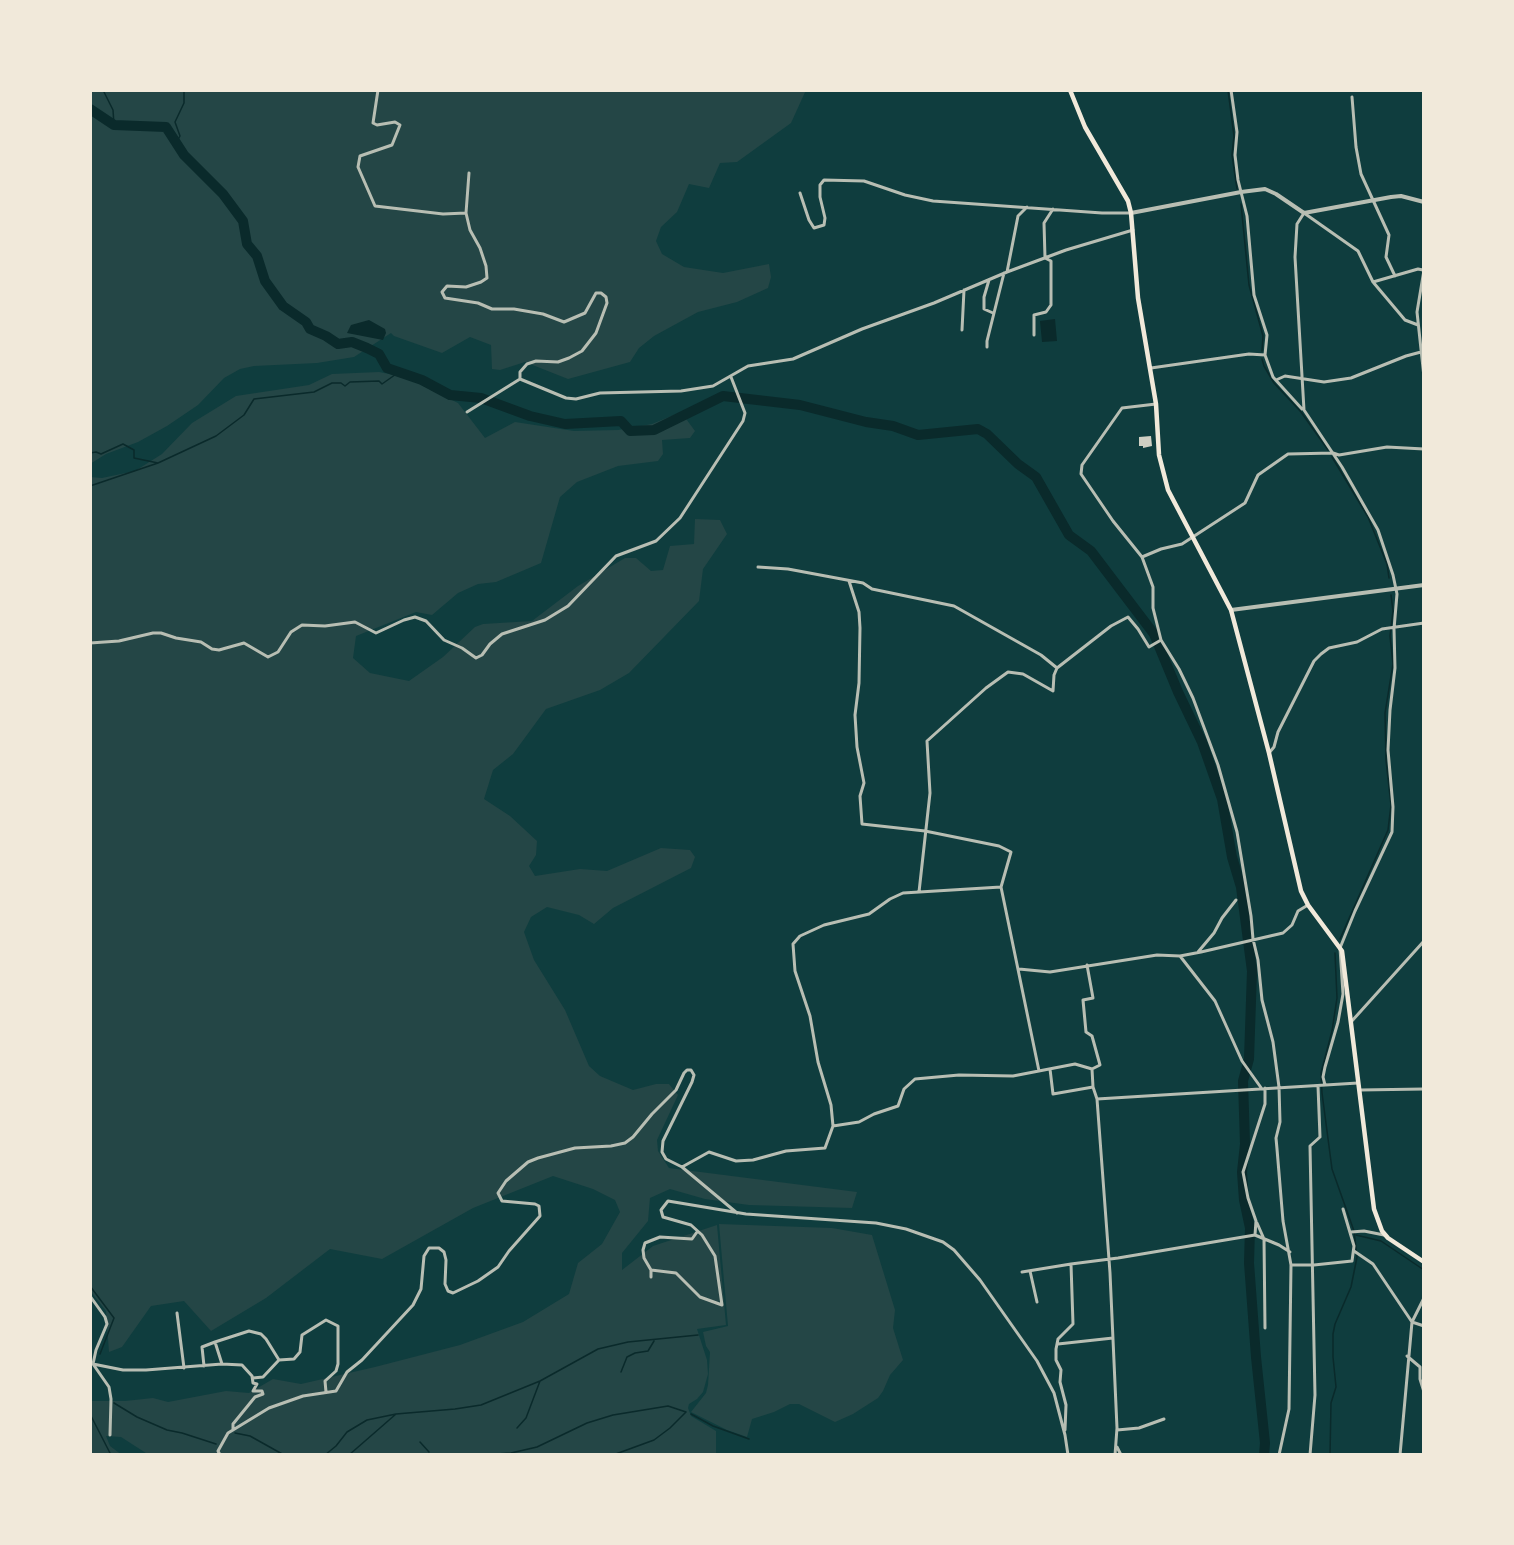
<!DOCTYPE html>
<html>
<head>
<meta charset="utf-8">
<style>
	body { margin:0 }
	#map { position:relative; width:1514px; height:1545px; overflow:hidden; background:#0f3d3e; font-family:Arial,sans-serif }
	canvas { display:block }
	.frame { position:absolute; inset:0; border:92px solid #f1e9da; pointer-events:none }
</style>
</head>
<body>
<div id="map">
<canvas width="1514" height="1545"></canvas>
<div class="frame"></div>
</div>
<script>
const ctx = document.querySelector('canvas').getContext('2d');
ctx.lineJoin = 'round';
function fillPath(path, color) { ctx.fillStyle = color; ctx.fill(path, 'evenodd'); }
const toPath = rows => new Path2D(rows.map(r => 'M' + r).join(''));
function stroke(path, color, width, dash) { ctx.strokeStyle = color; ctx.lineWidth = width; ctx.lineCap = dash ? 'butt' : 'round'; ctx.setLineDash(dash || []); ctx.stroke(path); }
const green = toPath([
	[90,90,806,90,791,123,737,162,720,163,709,188,689,184,677,212,661,227,656,241,662,254,684,267,723,273,769,264,771,277,768,288,737,302,698,312,654,336,639,348,630,362,568,379,525,362,500,370,492,369,491,345,470,337,442,353,394,336,391,333,354,357,317,363,254,366,240,369,224,378,198,405,167,426,138,442,106,454,90,464],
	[379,372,405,377,458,403,485,438,515,422,574,431,618,430,652,424,681,412,695,431,690,438,662,440,663,454,658,461,618,466,577,482,560,497,541,563,496,582,478,584,458,593,432,615,416,612,356,636,353,658,370,673,409,681,443,657,475,627,483,624,532,621,578,586,625,558,636,558,651,571,663,570,670,546,694,544,695,519,720,520,727,534,703,569,699,601,629,673,600,690,546,709,513,754,493,770,484,799,510,816,537,841,536,855,529,866,535,876,580,869,607,871,661,848,690,850,695,857,691,868,613,908,594,924,579,915,547,907,531,917,524,932,534,960,565,1010,589,1066,600,1076,633,1090,656,1084,669,1084,678,1095,657,1140,658,1151,669,1168,857,1192,852,1208,749,1205,705,1199,670,1189,650,1198,648,1221,622,1253,622,1270,653,1246,717,1225,726,1325,697,1329,707,1360,708,1374,703,1392,697,1399,689,1404,688,1408,691,1416,716,1431,716,1455,149,1455,121,1437,106,1436,110,1446,122,1455,90,1455,90,1401,125,1401,153,1398,168,1402,226,1391,249,1393,273,1379,301,1384,375,1367,460,1345,523,1322,569,1294,578,1263,602,1244,620,1212,615,1200,593,1189,553,1176,473,1208,382,1259,330,1249,266,1298,211,1331,184,1301,151,1306,122,1347,109,1352,106,1311,90,1291,90,477,102,478,135,471,162,454,192,423,236,396,309,385,332,374],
	[719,1224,832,1228,872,1235,895,1310,893,1328,903,1360,890,1375,883,1391,878,1398,853,1414,835,1422,799,1404,790,1404,774,1412,752,1419,747,1437,727,1430,691,1412,706,1393,708,1385,710,1352,706,1346,703,1332,728,1326]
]);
const water = toPath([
	[1055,319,1057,341,1042,342,1040,321],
	[369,320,385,329,386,333,383,340,347,333,351,325]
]);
const stream = toPath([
	[103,90,113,110,114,125],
	[1228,90,1234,136,1232,155,1237,189],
	[176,143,180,136,175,122,184,103,184,90],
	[1241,204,1249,285,1263,336,1262,351],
	[1262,359,1264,366,1274,383,1301,412,1328,450],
	[90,453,96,452,101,454,123,444,134,450,134,458,158,463],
	[1332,457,1368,517,1387,564,1389,578],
	[90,486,158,463,216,436,244,415,254,399,314,392,332,383,341,383,345,386,350,382,379,381,382,384,399,372],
	[1340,939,1388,830,1391,805,1386,760,1385,713,1393,664,1390,636,1393,611,1391,595],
	[1356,1235,1381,1241,1424,1270],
	[90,1286,114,1318,100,1354],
	[621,1372,627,1357,635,1353,648,1351,654,1341],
	[114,1403,137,1417,167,1430,182,1433,216,1444],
	[90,1414,111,1455],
	[691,1414,713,1426,749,1439],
	[517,1428,526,1418,540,1381],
	[235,1433,250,1436,284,1455],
	[420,1442,429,1452],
	[325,1455,336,1446,347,1432,367,1420,396,1414,455,1409,481,1405,540,1381,598,1349,628,1342,698,1335],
	[349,1455,396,1414],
	[482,1455,511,1453,537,1447,587,1423,613,1415,668,1406,686,1412,670,1428,654,1440,613,1455],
	[1330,1455,1331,1403,1336,1387,1333,1357,1333,1334,1335,1324,1351,1287,1357,1257,1354,1231,1332,1169,1322,1093,1321,1073,1332,1031,1337,998,1335,953]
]);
const river = toPath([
	[90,109,114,125,166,127,184,155,223,194,243,221,247,244,257,256,265,281,283,306,306,322,310,329,326,336,338,344,352,342,367,348,379,354,387,368,422,380,450,395,481,398,530,416,565,424,621,421,630,431,654,430,723,396,800,405,866,422,893,426,918,435,978,429,987,434,1018,464,1036,477,1069,535,1091,551,1154,634,1178,692,1202,742,1222,799,1232,857,1241,887,1252,971,1249,1059,1243,1081,1245,1144,1242,1172,1244,1200,1250,1228,1249,1263,1256,1357,1265,1443,1264,1455]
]);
const building = toPath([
	[1151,436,1152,446,1143,448,1143,446,1139,446,1139,437]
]);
const minor = toPath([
	[378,90,373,123,377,125,395,122,400,125,392,145,360,156,358,167,375,206,443,214,466,213],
	[1352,97,1356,147,1361,174,1389,235,1386,257,1395,276],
	[469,173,466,213,470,230,480,248,486,266,487,278,481,282,466,287,447,286,442,292,445,298,478,303,492,309,514,309,543,314,564,322,585,313,596,293,601,293,606,297,607,303,596,333,582,351,569,358,558,362,536,361,527,364,520,372,520,379],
	[800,193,809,220,814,228,824,225,825,218,820,197,820,185,824,180,864,181,905,195,933,201,1102,213,1130,213],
	[1424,270,1417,312,1424,377],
	[1007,272,1018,216,1027,207],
	[989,280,984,297,984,309,993,313],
	[1373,282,1418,269,1423,270],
	[962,330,964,290],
	[1034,335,1034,315,1046,312,1051,305,1051,261,1045,258,1044,223,1053,209],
	[987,347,987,341,1004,273],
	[1265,355,1273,377,1302,409],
	[1151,368,1249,354,1265,355,1267,335,1254,295,1247,216,1238,180,1235,155,1237,132,1231,90],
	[1276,380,1285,376,1324,382,1351,378,1406,356,1421,352],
	[1156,404,1122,408,1082,465,1081,474,1113,521,1142,557,1153,587,1153,608,1161,640,1179,669,1193,698,1218,765,1237,832,1251,916,1253,939,1258,960,1262,1000,1273,1042,1279,1087,1280,1122,1276,1138,1277,1149,1283,1221,1291,1265,1289,1409,1279,1455],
	[467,412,520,379,566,398,576,399,600,393,681,391,713,386,748,366,793,359,862,329,934,303,1007,272,1066,250,1133,230],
	[1142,557,1161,549,1182,544,1245,503,1258,475,1288,454,1333,453,1339,455,1387,447,1424,449],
	[758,567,788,569,863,583,872,589,954,606,1041,655,1057,668],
	[849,581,859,612,860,628,859,683,855,715,857,747,864,783,860,796,862,824,925,831,999,846,1011,852,1001,887,1039,1071],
	[90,643,119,641,153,633,161,633,176,638,201,642,212,649,219,650,244,643,268,657,278,652,291,632,302,625,325,626,355,622,376,633,404,620,415,617,426,621,444,640,462,648,476,658,482,655,490,644,502,634,545,620,568,606,616,556,656,541,680,518,743,421,745,413,731,377],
	[1269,753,1274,747,1278,732,1314,661,1321,654,1329,648,1357,642,1382,629,1424,623],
	[919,892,930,793,927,741,986,688,1008,672,1023,674,1053,691,1054,675,1057,668,1111,626,1128,617,1138,629,1149,647,1161,640],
	[1198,952,1214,933,1222,918,1236,900],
	[1180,956,1215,1001,1242,1061,1262,1089],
	[1019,969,1050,972,1157,955,1180,956,1201,952,1283,933,1292,925,1298,911,1308,905],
	[1351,1022,1424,941],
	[1050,1069,1053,1094,1093,1087],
	[1092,1069,1093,1087,1097,1099,1110,1273,1117,1428,1115,1455],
	[1325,1085,1323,1077,1325,1067,1338,1022,1343,994,1340,948,1355,911,1392,832,1393,807,1388,750,1390,710,1395,668,1394,629,1397,594,1393,575,1378,530,1342,467,1304,410,1295,257,1297,224,1304,213,1358,251,1373,282,1405,320,1418,325],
	[1360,1090,1424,1089],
	[1097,1099,1358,1083],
	[833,1126,859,1122,874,1114,898,1106,904,1089,915,1079,959,1075,1013,1076,1075,1064,1092,1069,1100,1065,1092,1036,1086,1032,1083,1000,1093,998,1087,965],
	[682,1167,709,1152,736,1161,753,1160,786,1151,825,1148,833,1126,831,1105,818,1062,810,1016,795,971,793,944,800,936,824,925,869,914,890,899,903,893,1001,887],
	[1257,1223,1264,1239,1265,1328],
	[1351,1232,1364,1231,1384,1235],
	[1255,1235,1256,1221,1248,1198,1243,1172,1265,1104,1265,1088],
	[1354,1251,1373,1264,1412,1322,1424,1326],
	[1291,1265,1314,1265,1352,1261,1354,1246,1343,1209],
	[651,1270,676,1273,700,1297,722,1305,715,1256,702,1235,691,1225,663,1217,661,1210,668,1201,746,1214,876,1223,906,1229,943,1242,954,1250,980,1280,1037,1361,1054,1393,1065,1435,1068,1455],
	[1030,1271,1037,1302],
	[1022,1272,1071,1264],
	[651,1277,651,1270,644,1258,643,1250,645,1243,660,1237,692,1239,697,1232],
	[90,1296,105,1317,107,1324,96,1350,93,1364,109,1387,111,1399,110,1435],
	[177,1313,184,1368],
	[1058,1344,1113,1338],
	[1407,1356,1420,1367,1420,1379,1424,1392],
	[93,1364,123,1370,146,1370,222,1364,215,1342,249,1331,261,1334,266,1339,279,1360,294,1359,300,1352,302,1335,326,1320,338,1326,338,1364,336,1371,325,1381,326,1392],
	[222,1364,242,1365,252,1376,253,1383,257,1384,253,1391,262,1391,263,1394,255,1397,233,1424,233,1429],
	[204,1366,202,1347,215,1342],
	[253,1378,263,1377,279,1360],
	[1065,1430,1066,1405,1060,1382,1061,1370,1056,1360,1056,1349,1058,1339,1073,1324,1071,1264,1118,1258,1255,1235,1279,1245,1290,1252],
	[1117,1430,1139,1428,1164,1419],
	[1117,1447,1121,1455],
	[220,1455,218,1451,228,1433,269,1408,303,1396,336,1391,347,1372,362,1360,413,1305,421,1289,424,1256,429,1248,439,1248,444,1252,446,1260,445,1284,448,1291,453,1293,478,1281,498,1267,509,1251,540,1216,539,1206,535,1204,502,1201,498,1193,506,1181,528,1162,538,1158,575,1148,611,1146,625,1143,633,1137,652,1114,676,1090,684,1073,687,1070,691,1070,694,1075,692,1082,663,1141,662,1152,666,1159,682,1167,737,1213],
	[1310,1455,1315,1395,1310,1146,1320,1137,1318,1086],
	[1400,1455,1412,1322,1424,1298]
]);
const tertiary = toPath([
	[1131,213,1241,192,1265,189,1276,194,1304,213,1391,197,1401,196,1424,202],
	[1231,610,1424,585]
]);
const secondary = toPath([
	[1070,90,1085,127,1128,201,1131,213,1138,298,1156,404,1159,455,1168,490,1231,610,1269,753,1301,891,1308,905,1342,951,1374,1209,1382,1231,1388,1238,1424,1262]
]);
fillPath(green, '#244646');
fillPath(water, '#0a2a2b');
stroke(stream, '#0a2a2b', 1.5);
stroke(river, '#0a2a2b', 10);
fillPath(building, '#cfcfc3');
stroke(minor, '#b8beb3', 3);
stroke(tertiary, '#b8beb3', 4);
stroke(secondary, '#f1e9da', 4.5);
</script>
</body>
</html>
